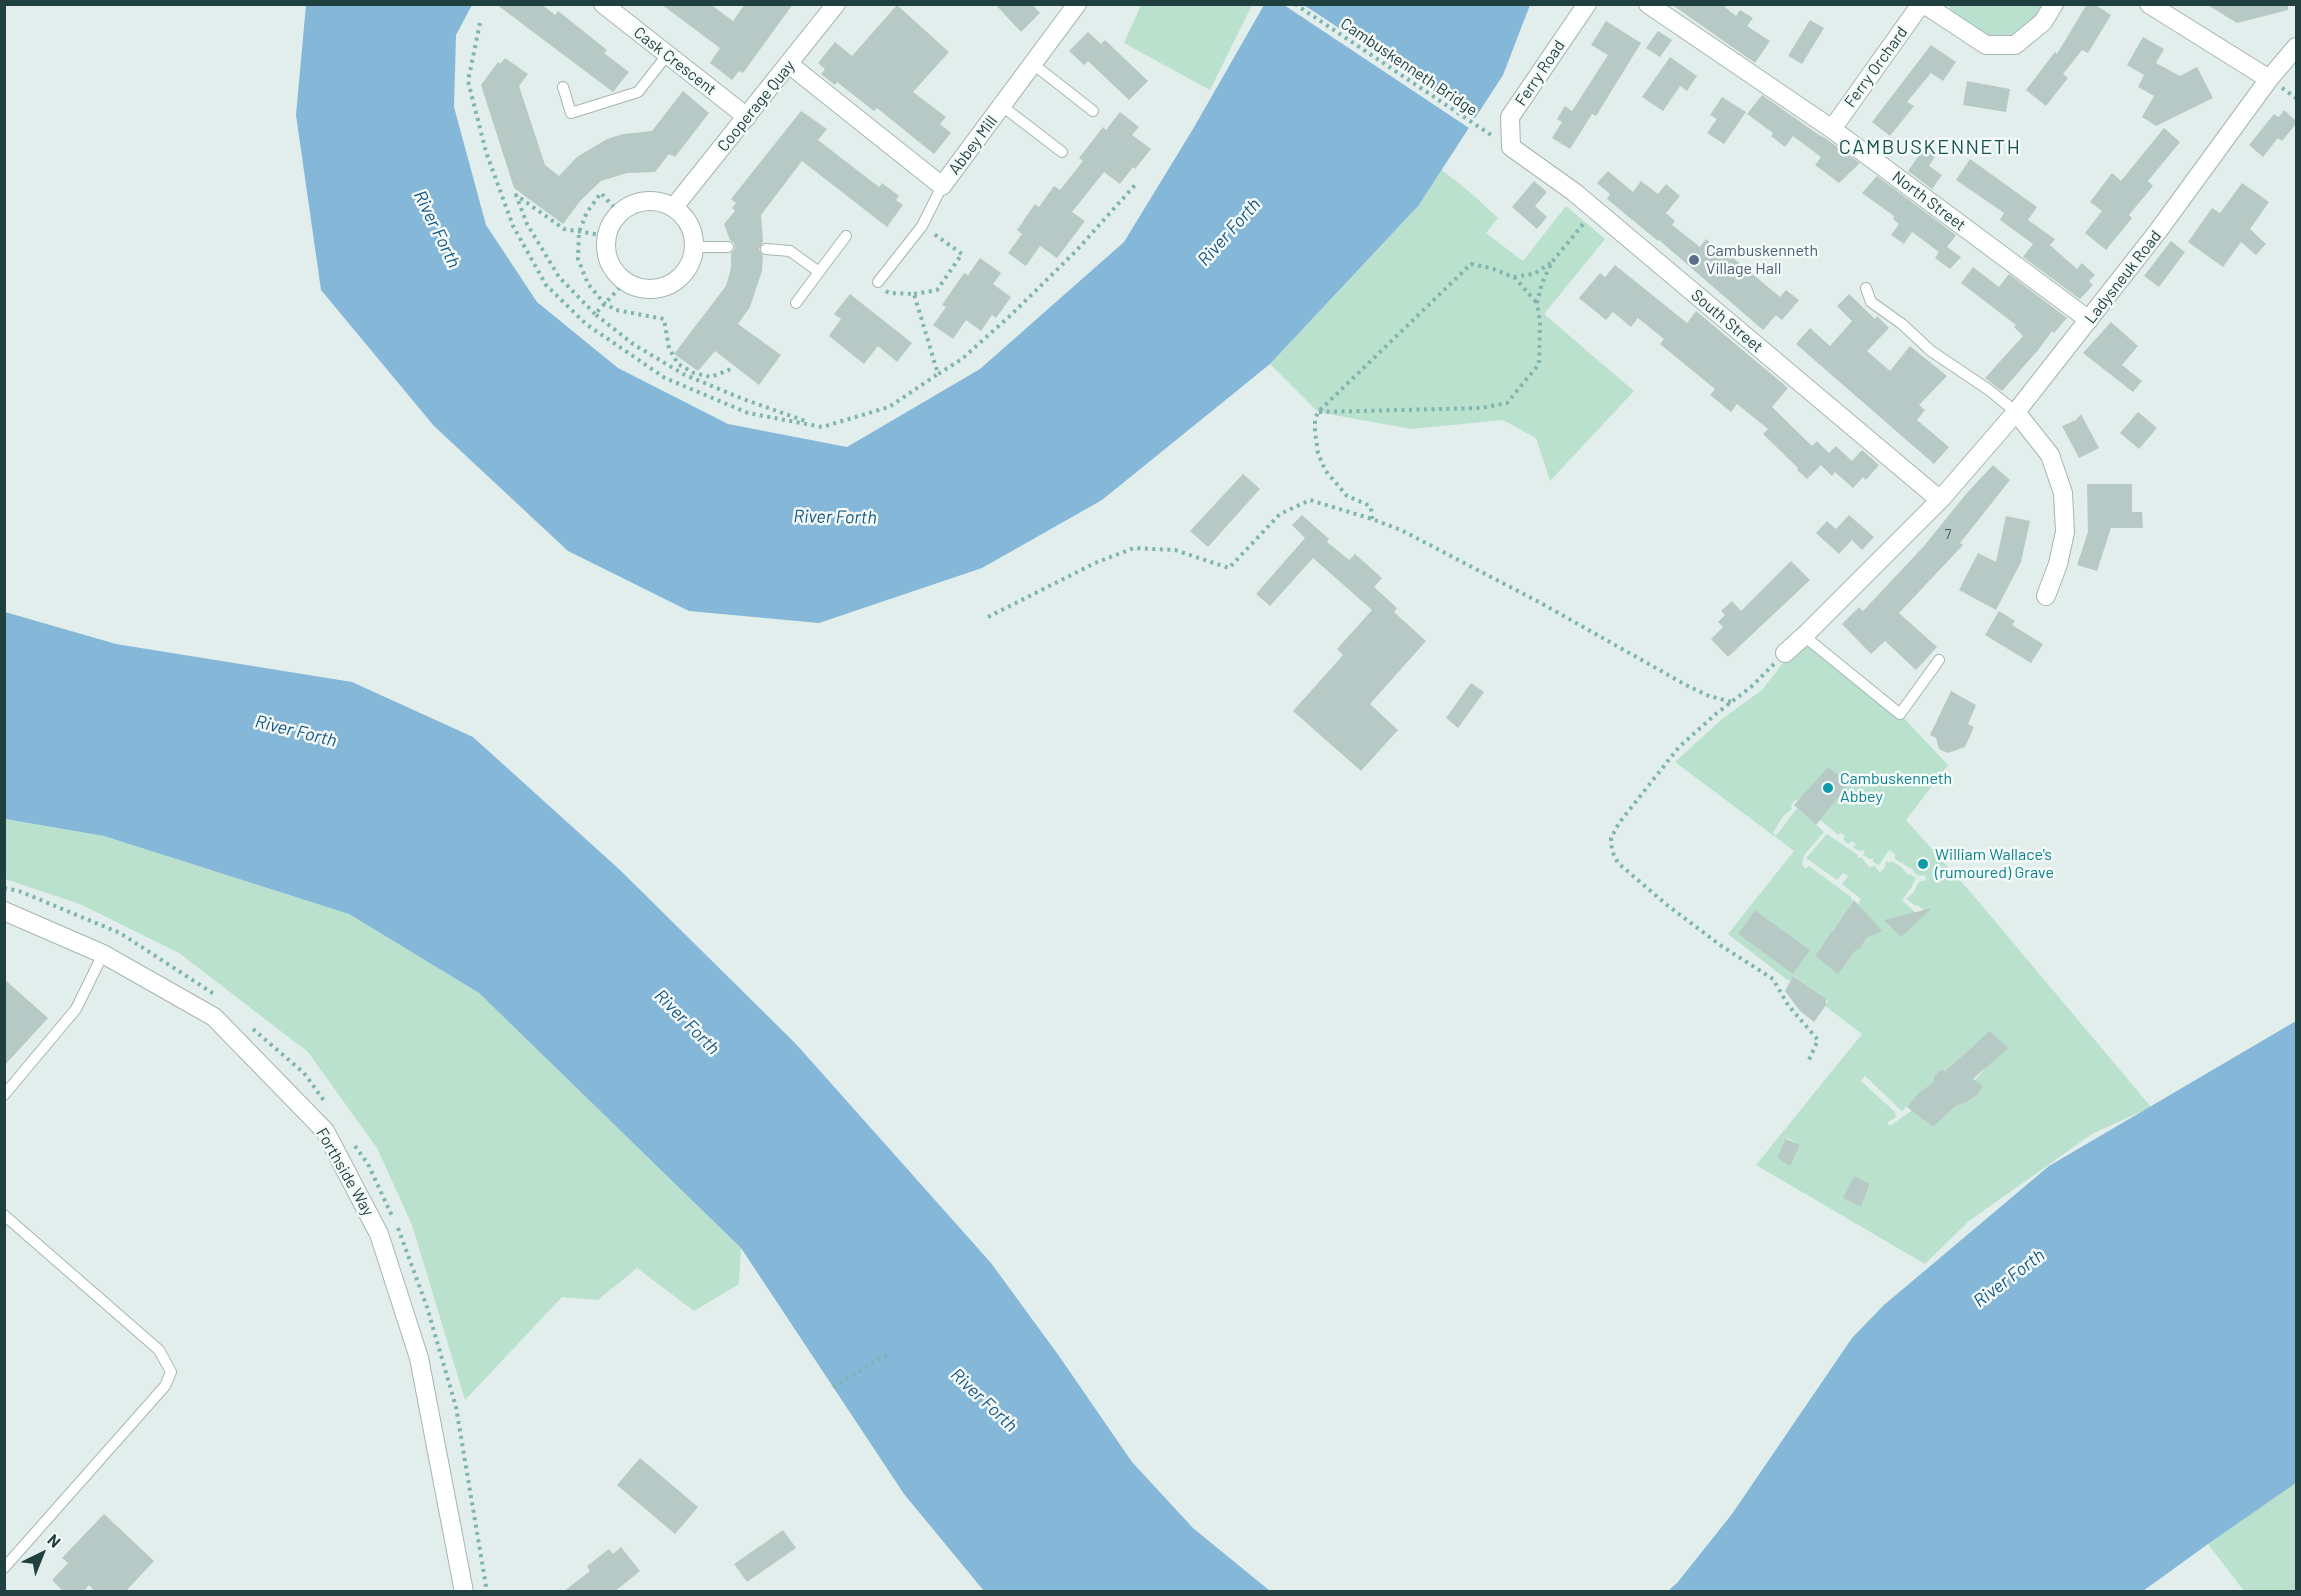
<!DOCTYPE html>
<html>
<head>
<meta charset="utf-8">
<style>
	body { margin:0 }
	#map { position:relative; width:2301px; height:1596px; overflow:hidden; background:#e2eeeb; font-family:Barlow,sans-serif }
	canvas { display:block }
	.frame { position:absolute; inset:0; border:6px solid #20403f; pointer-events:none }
	.north { position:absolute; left:12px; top:1524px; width:60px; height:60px; -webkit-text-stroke:4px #f3faf8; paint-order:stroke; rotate:43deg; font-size:16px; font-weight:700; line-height:24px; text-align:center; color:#20403f }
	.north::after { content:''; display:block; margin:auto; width:21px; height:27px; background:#20403f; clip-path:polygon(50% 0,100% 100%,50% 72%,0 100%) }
</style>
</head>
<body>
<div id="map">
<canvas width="2301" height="1596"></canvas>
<div class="frame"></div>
<div class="north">N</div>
</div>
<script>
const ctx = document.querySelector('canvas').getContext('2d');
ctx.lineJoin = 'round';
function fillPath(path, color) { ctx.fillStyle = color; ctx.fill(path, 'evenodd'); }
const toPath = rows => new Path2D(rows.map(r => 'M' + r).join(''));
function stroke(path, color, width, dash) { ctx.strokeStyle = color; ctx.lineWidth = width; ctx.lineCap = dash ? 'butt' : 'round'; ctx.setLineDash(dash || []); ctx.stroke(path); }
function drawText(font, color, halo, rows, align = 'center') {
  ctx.font = font + ' Barlow,sans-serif'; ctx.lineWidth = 5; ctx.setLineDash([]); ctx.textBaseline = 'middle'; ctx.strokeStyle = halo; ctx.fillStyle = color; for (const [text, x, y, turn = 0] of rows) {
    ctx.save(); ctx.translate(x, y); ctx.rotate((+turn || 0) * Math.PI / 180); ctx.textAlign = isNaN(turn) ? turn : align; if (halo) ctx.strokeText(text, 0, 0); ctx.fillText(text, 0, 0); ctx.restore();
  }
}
const green = toPath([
	[1141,5,1141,4,1252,5,1210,90,1124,43],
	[1949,5,2045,5,2031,25,2015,37,1990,39,1953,14],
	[1442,170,1472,194,1498,218,1486,233,1523,261,1566,206,1605,239,1544,314,1634,391,1550,481,1536,438,1503,420,1411,429,1318,412,1270,364,1419,205],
	[1804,636,1900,714,1948,765,1906,820,1973,895,2151,1107,2092,1134,1969,1221,1925,1264,1756,1165,1862,1034,1825,1006,1828,1001,1794,976,1789,981,1728,934,1794,851,1675,762,1722,719,1762,690],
	[1797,800,1838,835,1841,833,1845,836,1843,839,1848,844,1852,841,1856,844,1853,848,1860,851,1863,850,1865,852,1863,855,1870,859,1873,858,1873,862,1879,865,1889,850,1895,854,1895,859,1901,863,1904,862,1903,864,1914,870,1913,872,1919,876,1925,875,1926,880,1919,882,1913,893,1906,899,1917,907,1918,905,1925,912,1920,917,1902,900,1911,888,1916,878,1909,874,1908,875,1900,866,1891,861,1889,863,1886,861,1885,867,1880,873,1875,866,1869,867,1861,857,1858,858,1858,855,1827,834,1806,858,1837,880,1843,873,1848,876,1842,884,1861,899,1857,906,1857,949,1847,963,1820,951,1820,948,1828,939,1854,946,1832,931,1853,901,1851,897,1809,866,1805,869,1802,863,1805,854,1824,832,1797,808,1776,836,1773,833,1783,816,1792,809,1791,807,1794,801],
	[1755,910,1810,950,1793,973,1738,934],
	[1974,1045,1984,1070,1972,1083,1978,1083,1983,1086,1978,1094,1966,1103,1957,1105,1933,1127,1925,1121,1927,1116,1918,1106,1890,1126,1887,1123,1896,1117,1895,1112,1861,1081,1865,1076,1902,1111,1935,1081,1933,1077,1936,1075,1938,1078,1942,1075,1939,1071,1941,1069,1945,1071],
	[1787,1138,1795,1142,1793,1146,1800,1145,1790,1166,1777,1158],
	[1854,1176,1870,1185,1861,1207,1847,1200,1845,1196],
	[4,819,104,836,349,914,479,993,741,1248,739,1284,694,1311,637,1268,598,1300,562,1297,465,1400,412,1225,377,1148,308,1052,179,953,80,904,5,879],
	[2296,1483,2296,1591,2244,1591,2208,1544]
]);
const water = toPath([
	[306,5,472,5,456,35,454,107,486,225,537,302,618,368,728,424,847,447,980,369,1124,242,1193,129,1264,5,1530,5,1503,75,1419,205,1270,364,1102,500,982,568,819,623,689,611,568,551,434,426,321,290,296,115],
	[5,612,116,644,352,682,473,737,620,870,796,1044,991,1263,1059,1356,1132,1462,1193,1528,1270,1591,984,1591,904,1494,741,1248,479,993,349,914,104,836,5,819],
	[2296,1021,2296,1483,2208,1544,2143,1591,1668,1591,1677,1583,1732,1514,1852,1338,1884,1305,2049,1166]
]);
const pier = toPath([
	[1284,5,1304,5,1478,120,1472,130]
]);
const building = toPath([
	[496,4,541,4,555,15,558,11,607,50,604,53,629,72,613,92],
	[661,4,710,4,733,21,745,4,793,4,743,73,739,71,732,80,710,63,720,48],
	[995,4,1032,4,1040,13,1021,32],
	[1671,4,1721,4,1736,16,1740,10,1753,18,1747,26,1770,41,1755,63],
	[2087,4,2094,4,2111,15,2088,53,2082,50,2063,74,2068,78,2046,106,2026,90,2055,52,2057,54],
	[2206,4,2288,4,2288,10,2237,23],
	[897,5,949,52,913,92,946,117,940,124,951,133,934,154,877,108,874,111,837,82,835,85,821,74,825,69,818,63,835,42,852,56],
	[1810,20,1824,28,1802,64,1788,56],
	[1606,21,1641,43,1596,116,1592,114,1570,149,1552,138,1562,122,1557,119,1565,106,1572,111,1608,55,1591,45],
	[1658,31,1672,40,1660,57,1646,48],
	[1088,32,1101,44,1105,40,1148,81,1129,100,1088,61,1084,65,1069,51],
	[2143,37,2164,49,2156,63,2180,76,2197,67,2213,98,2156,126,2142,117,2154,96,2138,87,2144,75,2127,65],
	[1931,45,1956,62,1943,81,1931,73,1907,102,1914,106,1890,136,1872,122],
	[1670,57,1697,76,1687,91,1680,86,1663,111,1642,97],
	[505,58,528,74,519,86,545,165,559,176,577,157,607,139,623,134,652,131,683,91,709,113,675,157,669,154,655,172,627,173,601,181,581,200,563,224,514,188,481,85,498,62,500,64],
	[1967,81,2010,89,2006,112,1963,105],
	[1762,95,1819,135,1825,138,1860,163,1839,183,1815,165,1821,157,1793,136,1785,147,1771,136,1773,133,1747,114],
	[1722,97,1746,112,1724,144,1707,133,1717,119,1710,115],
	[2284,110,2296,121,2296,124,2282,141,2278,138,2263,157,2249,145,2274,114,2279,117],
	[801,111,827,129,818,140,879,187,882,183,899,196,896,200,903,205,887,227,802,161,761,215,763,242,759,249,763,256,762,271,750,307,738,324,781,355,759,385,715,351,698,371,674,354,726,286,731,268,731,254,735,248,734,243,730,240,724,224,735,211,732,208,736,203,731,199],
	[1120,112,1139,127,1132,135,1151,149,1135,169,1133,167,1120,184,1104,172,1072,212,1085,221,1057,258,1040,246,1026,266,1008,253,1022,234,1017,230,1035,204,1039,207,1054,186,1060,190,1083,161,1079,158,1103,127,1106,130],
	[2164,128,2180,142,2148,181,2153,186,2129,215,2132,218,2106,250,2085,233,2102,211,2090,202,2112,173,2121,181],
	[1927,144,1938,152,1929,166,1942,175,1932,189,1908,171],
	[1970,159,2037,207,2028,220,2055,239,2050,245,2077,269,2082,263,2095,275,2089,281,2093,285,2080,299,2023,257,2033,244,2000,220,2004,213,1956,180],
	[1608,171,1633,192,1641,181,1658,194,1666,184,1680,196,1666,213,1675,221,1672,225,1700,247,1706,239,1730,259,1732,257,1780,297,1786,290,1799,300,1782,320,1776,315,1763,330,1659,240,1658,241,1607,199,1610,194,1597,183],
	[1877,176,1956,235,1947,247,1961,257,1950,269,1935,258,1939,252,1912,232,1904,244,1891,235,1899,224,1893,219,1894,216,1862,193],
	[1534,181,1547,192,1535,206,1547,217,1537,229,1512,207],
	[2242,183,2269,202,2250,229,2266,244,2256,255,2241,242,2223,267,2188,242,2212,208,2220,213],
	[2171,241,2185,252,2159,287,2144,276],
	[980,258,1001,273,993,284,1011,297,996,318,992,315,981,331,966,320,953,339,933,325,946,307,942,305,964,273,968,275],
	[1615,265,1687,323,1696,311,1788,388,1772,407,1812,446,1817,441,1829,453,1836,446,1852,461,1862,450,1879,465,1866,480,1863,477,1853,488,1835,472,1832,476,1821,465,1807,479,1797,470,1798,468,1763,434,1768,429,1737,404,1731,412,1710,395,1715,389,1660,344,1664,339,1638,318,1631,327,1613,312,1606,320,1579,298,1600,273,1605,277],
	[1973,267,1999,287,2009,274,2067,318,2054,333,2052,331,2039,349,2002,391,1985,378,2023,336,2014,327,2016,325,1961,283],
	[850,294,912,343,897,362,878,346,864,364,829,336,841,319,834,314],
	[1849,294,1875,319,1877,316,1889,328,1867,351,1890,371,1910,346,1947,376,1919,405,1925,410,1917,420,1949,447,1934,464,1796,344,1810,328,1830,346,1852,321,1837,306],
	[2111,322,2138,346,2122,365,2142,381,2133,392,2083,353],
	[2138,412,2157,428,2139,449,2120,433],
	[2081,414,2099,448,2079,458,2062,426,2076,420],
	[1993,465,2010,480,1960,543,1963,545,1899,613,1937,647,1916,670,1885,641,1871,654,1842,624,1859,607,1863,611,1924,546,1966,494],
	[1243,474,1260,489,1208,547,1190,531],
	[2087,484,2132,484,2132,512,2142,512,2143,528,2111,528,2097,571,2077,565,2088,532],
	[1302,515,1329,539,1327,542,1349,560,1355,554,1382,578,1374,587,1397,608,1394,612,1426,641,1370,704,1398,730,1361,771,1293,711,1343,655,1337,649,1372,610,1313,558,1270,606,1256,594,1305,538,1292,525],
	[1849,515,1874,537,1862,550,1852,540,1839,554,1816,533,1827,521,1836,529],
	[2006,516,2030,521,2021,562,1996,610,1959,590,1978,553,1996,562],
	[1791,561,1810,580,1728,657,1711,639,1723,627,1718,622,1725,615,1721,611,1732,601,1741,611],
	[1999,611,2015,621,2012,625,2043,644,2031,663,1985,635],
	[1471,683,1484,692,1458,728,1446,718],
	[1951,691,1976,705,1968,724,1974,727,1965,747,1948,753,1939,749,1936,738,1930,735],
	[1828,767,1849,784,1816,825,1794,805],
	[1854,900,1882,931,1866,938,1859,950,1857,949,1838,974,1815,956],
	[1932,908,1901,937,1884,920],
	[1755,910,1810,950,1793,974,1738,934],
	[1793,976,1826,999,1826,1005,1814,1022,1800,1011,1785,991],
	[4,979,48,1018,4,1066],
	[1990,1031,2008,1048,1973,1079,1983,1086,1978,1094,1966,1103,1957,1105,1933,1127,1907,1107,1918,1094,1935,1081,1933,1078,1941,1069,1945,1071],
	[1786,1139,1800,1145,1790,1166,1777,1158],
	[1854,1176,1870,1184,1861,1207,1843,1198],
	[640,1458,698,1507,675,1534,617,1485],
	[104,1514,154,1561,125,1592,95,1592,89,1585,83,1592,64,1592,52,1580,68,1563,62,1558],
	[783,1530,796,1548,747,1582,734,1564],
	[621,1547,640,1571,614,1592,563,1592,590,1571,587,1566,609,1549,613,1554]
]);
const path = toPath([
	[1295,4,1494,137],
	[480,23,468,81,486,152,513,226,546,285,586,324,665,378,748,413,822,427,889,407,938,374],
	[2282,88,2296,98],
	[619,213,601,193,587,212,579,232,578,259,588,284,604,303,616,310,664,319,669,348,678,364,694,373,711,377,731,369],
	[1514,277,1537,303],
	[625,282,595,314,633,344,683,374,743,399,808,422],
	[886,291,889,293,914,294,938,374,962,359,1012,314,1076,251,1135,185],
	[914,294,937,290,962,254,934,234],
	[595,314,559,277,527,224,516,195,564,229,607,236],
	[1319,412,1481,408,1507,403,1539,364,1540,322,1537,303,1542,283,1552,262,1584,223],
	[1372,519,1371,508,1366,504,1347,496,1325,470,1318,453,1315,431,1315,420,1318,412,1471,264,1491,268,1513,277,1534,274,1552,262],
	[988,617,1095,563,1134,548,1175,550,1229,568,1280,514,1310,500,1372,519,1401,530,1539,602,1686,685,1709,696,1732,702],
	[1774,664,1751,687,1717,713,1679,747,1619,823,1611,838,1612,851,1618,863,1667,905,1720,945,1773,979,1788,1005,1818,1040,1808,1062],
	[4,888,19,891,120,933,214,994],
	[253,1029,304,1073,325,1102],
	[355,1146,368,1164,392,1216],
	[398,1228,427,1307,456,1407,487,1592],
	[833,1387,887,1355]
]);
const service = toPath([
	[1033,64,1093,111],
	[563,87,571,113,638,92,667,55],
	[1002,106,1062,152],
	[695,247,728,247],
	[766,249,790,251,819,272,796,303],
	[819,272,846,236],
	[878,282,922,226,942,186],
	[1866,288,1871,302,1902,324,1931,351,1989,390,2016,412],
	[1804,636,1900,714,1939,660],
	[4,1095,76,1009,103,954],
	[4,1215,159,1350,171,1372,165,1386,4,1568]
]);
const minor = toPath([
	[603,4,747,117],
	[1587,4,1510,117,1511,147,1574,192,1940,500],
	[1648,4,1832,129,2089,320],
	[1924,4,1986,45,2015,45,2043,22,2054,4],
	[2149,4,2269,79],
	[790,65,942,186,1077,4],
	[1832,129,1921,4],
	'606 245a44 44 0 1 1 88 0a44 44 0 1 1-88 0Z',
	[674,207,836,4],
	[2016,412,2050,455,2063,493,2065,532,2058,564,2046,596],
	[1785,653,1804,636,1940,500,2016,412,2158,231,2269,79,2296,47]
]);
const tertiary = toPath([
	[4,911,103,954,214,1017,325,1131,379,1234,419,1358,464,1592]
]);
const markers = [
	[1694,260,6,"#5c6f8a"],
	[1828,788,6,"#0f9aa8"],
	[1923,864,6,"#0f9aa8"]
];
const numberNames = [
	["7",1948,534]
];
const streetNames = [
	["Cask Crescent",675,61,38],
	["Cambuskenneth Bridge",1409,67,34],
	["Ferry Orchard",1876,67,-54],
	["Ferry Road",1540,73,-56],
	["Cooperage Quay",756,106,-51],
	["Abbey Mill",973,145,-53],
	["North Street",1929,201,37],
	["Ladysneuk Road",2123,277,-52],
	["South Street",1727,321,40],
	["Forthside Way",345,1172,60]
];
const serviceNames = [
	["Cambuskenneth",1706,251],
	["Village Hall",1706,269]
];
const cultureNames = [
	["Cambuskenneth",1840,779],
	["Abbey",1840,797],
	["William Wallace's",1935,855],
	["(rumoured) Grave",1935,873]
];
const waterNames = [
	["River Forth",437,229,64],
	["River Forth",1229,232,-48],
	["River Forth",835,517,1],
	["River Forth",296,731,14],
	["River Forth",687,1022,45],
	["River Forth",2009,1278,-37],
	["River Forth",984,1400,43]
];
const quarterNames = [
	["CAMBUSKENNETH",1930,147]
];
fillPath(green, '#b9e1cd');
fillPath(water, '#85b7d8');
fillPath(pier, '#e2eeeb');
fillPath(building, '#b7c9c5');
stroke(service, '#a4b6b4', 12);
stroke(minor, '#a4b6b4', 20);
stroke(tertiary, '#a4b6b4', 20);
stroke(path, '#7fb4b0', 4, [3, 4.5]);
stroke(service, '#fff', 10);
stroke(minor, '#fff', 18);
stroke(tertiary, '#fff', 18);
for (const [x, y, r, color] of markers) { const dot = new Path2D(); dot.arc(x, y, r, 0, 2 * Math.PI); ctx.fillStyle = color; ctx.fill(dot); stroke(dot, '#f3faf8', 2); }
drawText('14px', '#466260', null, numberNames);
drawText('16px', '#20403f', '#f3faf8', streetNames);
drawText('16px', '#4e5e75', '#f3faf8', serviceNames, 'left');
drawText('16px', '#0d838f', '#f3faf8', cultureNames, 'left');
drawText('italic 18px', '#145682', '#f3faf8', waterNames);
ctx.letterSpacing = '1.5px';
drawText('20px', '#1a5554', '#f3faf8', quarterNames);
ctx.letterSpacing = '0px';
</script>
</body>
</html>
